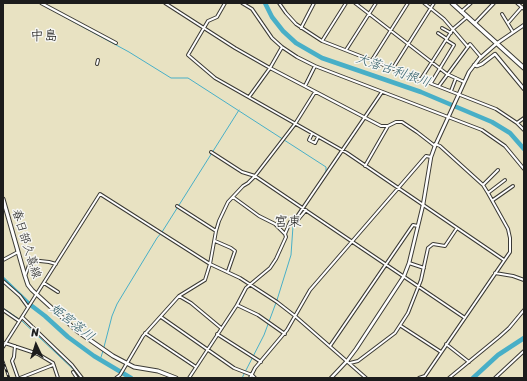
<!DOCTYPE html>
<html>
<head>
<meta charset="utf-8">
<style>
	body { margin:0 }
	#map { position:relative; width:527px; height:381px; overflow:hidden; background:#e8e2c2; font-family:Sriracha,sans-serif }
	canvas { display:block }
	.frame { position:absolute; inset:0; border:4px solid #1c1c1c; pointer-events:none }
	.north { position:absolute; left:16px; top:325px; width:40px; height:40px; -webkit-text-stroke:3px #f6f6f2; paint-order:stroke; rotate:356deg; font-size:11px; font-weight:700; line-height:16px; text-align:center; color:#1c1c1c }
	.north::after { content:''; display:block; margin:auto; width:14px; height:18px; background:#1c1c1c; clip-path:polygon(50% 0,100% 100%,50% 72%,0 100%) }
</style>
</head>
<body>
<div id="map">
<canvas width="527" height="381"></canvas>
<div class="frame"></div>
<div class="north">N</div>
</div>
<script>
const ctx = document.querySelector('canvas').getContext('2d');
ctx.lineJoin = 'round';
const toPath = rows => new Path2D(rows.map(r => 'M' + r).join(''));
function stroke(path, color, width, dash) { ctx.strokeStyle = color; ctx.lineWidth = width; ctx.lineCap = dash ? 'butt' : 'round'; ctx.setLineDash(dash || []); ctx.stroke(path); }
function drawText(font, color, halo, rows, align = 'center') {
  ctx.font = font + ' Sriracha,"Klee One",sans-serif'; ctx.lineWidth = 3; ctx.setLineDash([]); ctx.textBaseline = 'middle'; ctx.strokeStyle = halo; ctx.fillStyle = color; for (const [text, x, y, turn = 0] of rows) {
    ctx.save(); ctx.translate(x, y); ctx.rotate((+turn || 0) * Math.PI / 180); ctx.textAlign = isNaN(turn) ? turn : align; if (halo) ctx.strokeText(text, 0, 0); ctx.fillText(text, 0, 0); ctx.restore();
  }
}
const stream = toPath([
	[39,3,129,52,171,78,188,78,326,167,326,171,322,179],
	[298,218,302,211],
	[3,308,22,321,75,371,79,378],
	[104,347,112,316,117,304,157,238,162,232,239,110],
	[100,360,103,351],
	[242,378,264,335,277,300,291,255,293,226,295,223]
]);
const river = toPath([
	[265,3,272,17,283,31,296,43,322,58,421,92,492,122,510,133,524,149],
	[3,279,28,303,45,316,68,337,94,356,131,378],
	[473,378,498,355,524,338]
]);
const minor = toPath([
	[41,3,116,43],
	[165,3,235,48,270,68,381,126,388,126,396,122,402,122,417,132,435,146],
	[225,3,217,17,208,21,188,55,215,78,347,153,504,260],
	[242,3,252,9,272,38,282,47,297,57,315,66,482,130,505,146,524,169],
	[279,3,286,13,296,24,322,41,496,109,517,123,524,130],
	[355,3,447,74,464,82],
	[424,3,444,19,468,47],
	[517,3,524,9],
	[461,12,471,3],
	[502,14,513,32],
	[475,23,494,3],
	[508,23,522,7],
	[301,28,314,3],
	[442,28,451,33],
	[438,33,447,39],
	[322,41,346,3],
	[346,50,376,3],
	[372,60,408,3],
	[97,64,98,60],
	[393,68,434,3],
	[421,79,453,29,467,17],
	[431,83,454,45,446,40],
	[305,86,315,66],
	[439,86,470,44,481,57],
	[451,91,456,78],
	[249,97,270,68,282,47],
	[517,123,524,118],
	[312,134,309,140,315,143,318,137],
	[211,152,242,172,255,176,465,318],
	[365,166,388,126],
	[483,185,498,170],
	[488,193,505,180],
	[233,197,259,216,275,224,285,234],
	[493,200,513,186],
	[177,206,216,231],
	[294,221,382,92],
	[215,241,231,248,235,251,228,271],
	[3,260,18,252],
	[409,263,424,268],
	[495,273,513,276,524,280],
	[25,276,31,260,49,262,56,264],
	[3,281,20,296,28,307],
	[44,283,58,292],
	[179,296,191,303,221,328],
	[237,305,258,315,285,334],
	[3,310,19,321],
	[22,317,72,365,82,378],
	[161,317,234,368,252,375,255,378],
	[401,326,441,352],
	[145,333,196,367],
	[217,334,261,362],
	[5,343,38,354,53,363,58,378],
	[446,344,469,362],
	[15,346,14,357,12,361,18,378],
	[330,346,413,225,418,226],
	[3,347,100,194,210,264,240,278,277,302,295,316,366,378],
	[350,363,358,361,395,333,408,313,421,280,428,248,433,244,445,246,457,228],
	[73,372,77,378],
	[20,378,53,365],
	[116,378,120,375,143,336,179,296,205,280,210,264,216,231,219,221,228,202,243,186,248,183,255,176,295,124,315,92],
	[189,378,237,305,246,288,270,268,276,259,286,237,285,234,290,222,296,222,306,210],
	[250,378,255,368,287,330,310,290,426,156,431,157],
	[419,378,425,376,510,252,510,238,508,229,488,193,483,185,440,146,435,144],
	[449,378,499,337,509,328,524,310],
	[495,378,524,351]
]);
const tertiary = toPath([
	[474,65,477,66,482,64,495,54,524,89],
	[331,378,347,361,356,349,404,276,409,263,423,205,431,157,435,146,469,72,479,59,496,44,524,25]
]);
const primary = toPath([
	[3,199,25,276,28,285,32,290,77,331,113,356,134,367,158,371,176,378]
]);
const trunk = toPath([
	[452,3,524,68]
]);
const rail = toPath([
	[3,361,9,378]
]);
const streetNames = [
	["春日部久喜線",26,244,73]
];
const waterNames = [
	["大落古利根川",393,71,19],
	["姫宮落川",72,323,38]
];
const quarterNames = [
	["中島",44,36],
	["宮東",288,222]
];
stroke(stream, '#48afc7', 1);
stroke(river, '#48afc7', 4.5);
stroke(minor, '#3b3a35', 4);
stroke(tertiary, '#3b3a35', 4.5);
stroke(primary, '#3b3a35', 5);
stroke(trunk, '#3b3a35', 5.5);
stroke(minor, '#fff', 2);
stroke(tertiary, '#fff', 2.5);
stroke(primary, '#fff', 3);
stroke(trunk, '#fff', 3.5);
stroke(rail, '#1c1c1c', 2.5);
stroke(rail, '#f6f6f2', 1, [3]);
drawText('12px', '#1c1c1c', '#f6f6f2', streetNames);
drawText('italic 13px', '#305e69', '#f6f6f2', waterNames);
drawText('14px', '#1c1c1c', '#f6f6f2', quarterNames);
</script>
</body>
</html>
